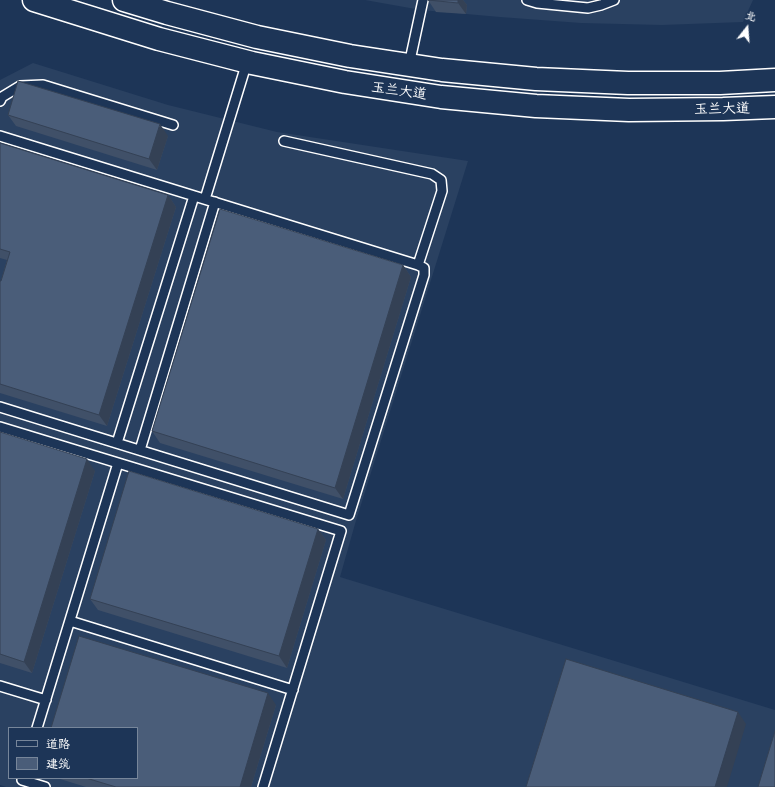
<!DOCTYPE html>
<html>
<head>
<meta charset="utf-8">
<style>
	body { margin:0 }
	#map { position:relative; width:775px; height:787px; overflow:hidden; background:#1d3557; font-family:"Comic Neue","LXGW WenKai TC",sans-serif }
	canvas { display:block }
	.legend { position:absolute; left:8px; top:727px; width:130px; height:52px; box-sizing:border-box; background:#1d3557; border:1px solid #77869a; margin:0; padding:5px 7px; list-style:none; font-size:12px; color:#fff }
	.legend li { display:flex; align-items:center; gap:8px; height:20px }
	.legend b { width:20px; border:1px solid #77869a }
	.north { position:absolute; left:727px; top:8px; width:40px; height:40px; -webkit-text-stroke:3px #1d3557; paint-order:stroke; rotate:17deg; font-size:11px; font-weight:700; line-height:16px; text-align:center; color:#fff }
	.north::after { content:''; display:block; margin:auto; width:14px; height:18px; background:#fff; clip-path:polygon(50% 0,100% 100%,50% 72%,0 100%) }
</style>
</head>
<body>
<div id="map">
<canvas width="775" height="787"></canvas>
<ul class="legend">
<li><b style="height:5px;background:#1d3557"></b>道路</li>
<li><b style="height:11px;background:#4a5d79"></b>建筑</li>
</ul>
<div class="north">北</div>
</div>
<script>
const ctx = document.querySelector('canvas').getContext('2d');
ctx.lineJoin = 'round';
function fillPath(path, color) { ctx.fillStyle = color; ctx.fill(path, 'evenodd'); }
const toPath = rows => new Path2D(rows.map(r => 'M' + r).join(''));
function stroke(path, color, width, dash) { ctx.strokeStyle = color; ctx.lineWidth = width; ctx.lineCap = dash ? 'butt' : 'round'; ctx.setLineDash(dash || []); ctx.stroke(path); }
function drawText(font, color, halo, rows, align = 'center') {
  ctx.font = font + ' "Comic Neue","LXGW WenKai TC",sans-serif'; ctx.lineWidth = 3.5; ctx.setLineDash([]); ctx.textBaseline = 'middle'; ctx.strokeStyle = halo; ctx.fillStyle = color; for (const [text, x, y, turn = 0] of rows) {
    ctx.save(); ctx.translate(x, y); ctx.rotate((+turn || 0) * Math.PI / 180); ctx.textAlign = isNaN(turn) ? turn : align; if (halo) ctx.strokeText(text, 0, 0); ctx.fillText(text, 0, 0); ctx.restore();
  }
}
const built = toPath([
	[365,0,753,0,743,22,662,25,581,23,500,17,421,10],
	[33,63,168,105,277,132,468,161,355,524,340,577,775,710,775,787,6,787,0,785,0,80],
	[9,728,137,728,137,778,9,778]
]);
const service = toPath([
	[527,0,537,3,588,8,601,5,614,0],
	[409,65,423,0],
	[0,101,2,97,20,86,43,85,173,125],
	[0,136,418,265,424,268,424,275,349,515,0,407],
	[284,141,432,174,441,180,442,191,418,265],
	[205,199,247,62],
	[0,427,341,531,263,787],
	[117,443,194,196],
	[140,450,215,202],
	[70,621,293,690],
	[0,686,46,700],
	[37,728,118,463],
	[22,780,45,787]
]);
const primary = toPath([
	[34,0,159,39,252,63,345,82,441,97,536,106,629,110,723,109,775,107],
	[124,0,167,13,257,37,350,56,442,70,536,79,628,83,720,83,775,80]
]);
const wall = toPath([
	[428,0,463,0,467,5,466,14,436,12],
	[8,115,168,136,157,170,16,126],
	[0,143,168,195,176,207,107,426,0,393,0,281,1,281,7,260,0,258],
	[403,265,411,277,343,499,160,443,152,431],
	[0,432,95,471,32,673,0,663],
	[318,529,326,540,287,668,98,610,90,599],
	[276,705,251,787,86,787,57,778,137,778]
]);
const shadedWall = toPath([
	[458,0,463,0,467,5,466,14,458,3],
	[160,124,168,136,157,170,149,159],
	[168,195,176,207,107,426,99,415],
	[403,265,411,277,343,499,335,488],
	[87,459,95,471,32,673,24,662],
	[318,529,326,540,287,668,279,656],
	[268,693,276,705,251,787,240,787],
	[738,712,746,724,727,787,715,787]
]);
const building = toPath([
	[428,0,458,0,458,3,428,0],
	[18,81,160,124,149,159,8,115,18,81],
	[0,143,168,195,99,415,0,384,0,281,1,281,10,252,0,249,0,143],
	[220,209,403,265,335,488,152,431,220,209],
	[0,432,87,459,24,662,0,654,0,432],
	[129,471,318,529,279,656,90,599,129,471],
	[79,636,268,693,240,787,116,787,86,778,137,778,137,728,51,728,79,636],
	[566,659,738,712,715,787,526,787,566,659],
	[775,731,775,787,758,787,775,731]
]);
const streetNames = [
	["玉兰大道",399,91,8],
	["玉兰大道",722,109,-1]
];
fillPath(built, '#2a4161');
stroke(service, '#fff', 12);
stroke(primary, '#fff', 25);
stroke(service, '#1d3557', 9);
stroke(primary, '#1d3557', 22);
fillPath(wall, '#405068');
fillPath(shadedWall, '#344155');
fillPath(building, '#4a5d79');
stroke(building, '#344155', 1);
drawText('14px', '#fff', '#1d3557', streetNames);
</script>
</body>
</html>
